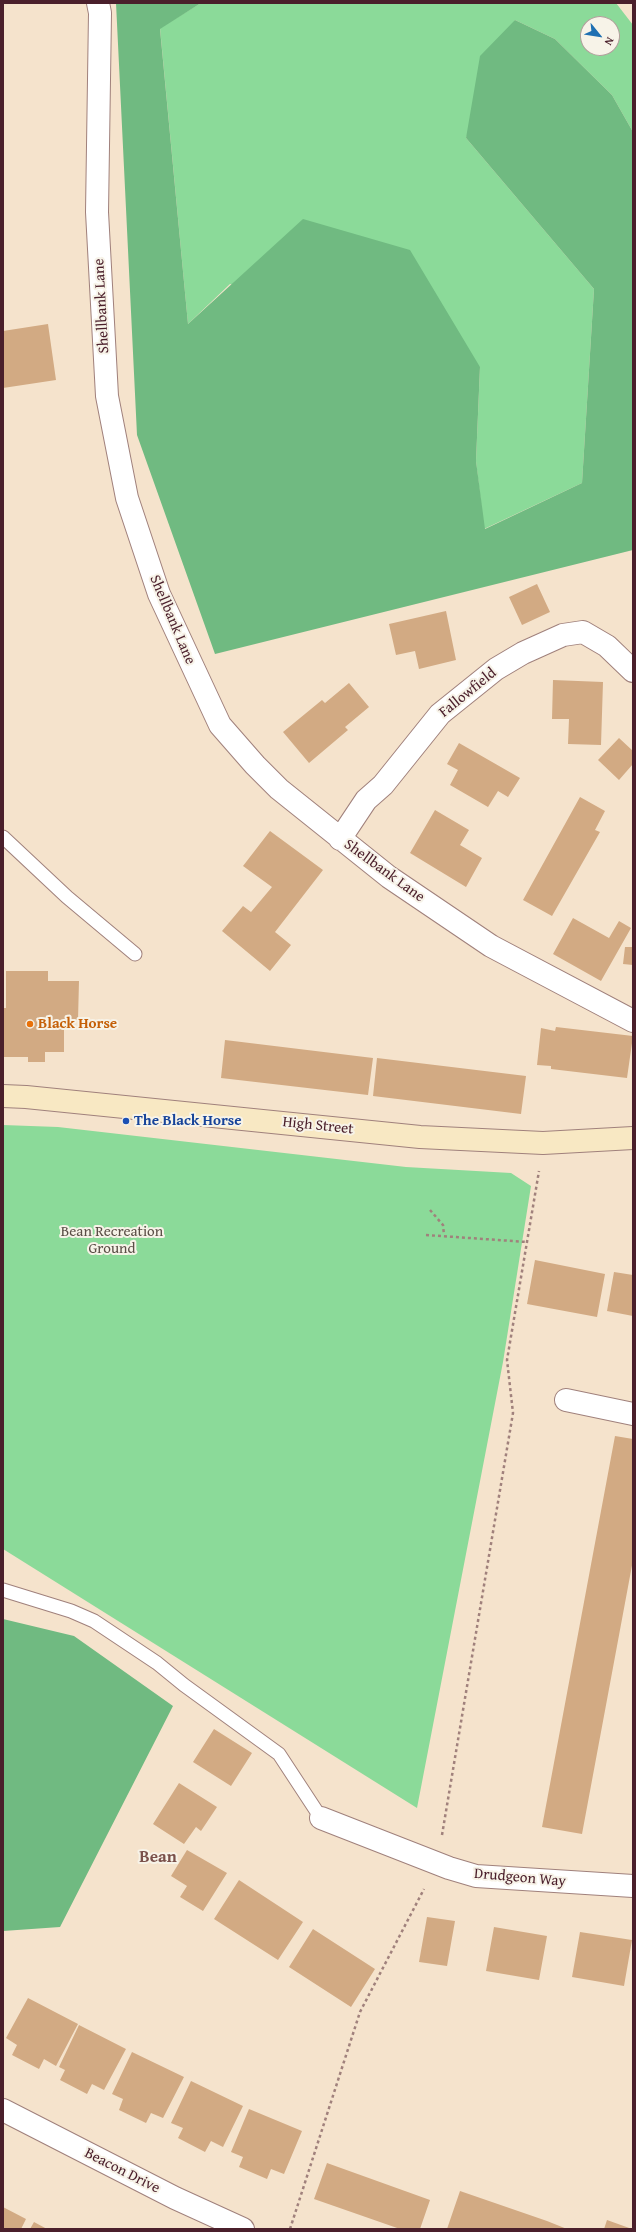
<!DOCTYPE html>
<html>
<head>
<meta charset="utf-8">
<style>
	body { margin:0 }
	#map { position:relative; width:636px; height:2232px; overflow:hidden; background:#f5e3cc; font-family:"Gentium Book Plus",serif }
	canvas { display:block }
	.frame { position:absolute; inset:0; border:4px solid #4a1f2b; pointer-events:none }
	.north { position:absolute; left:580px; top:16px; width:40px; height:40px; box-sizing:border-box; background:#f7f3e8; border:1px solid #b29e9c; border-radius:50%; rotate:120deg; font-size:11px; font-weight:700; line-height:16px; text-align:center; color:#4a1f2b }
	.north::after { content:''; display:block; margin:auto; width:14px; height:18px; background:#1f6fb2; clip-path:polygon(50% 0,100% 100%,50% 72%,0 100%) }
</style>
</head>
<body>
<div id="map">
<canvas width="636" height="2232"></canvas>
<div class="frame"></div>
<div class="north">N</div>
</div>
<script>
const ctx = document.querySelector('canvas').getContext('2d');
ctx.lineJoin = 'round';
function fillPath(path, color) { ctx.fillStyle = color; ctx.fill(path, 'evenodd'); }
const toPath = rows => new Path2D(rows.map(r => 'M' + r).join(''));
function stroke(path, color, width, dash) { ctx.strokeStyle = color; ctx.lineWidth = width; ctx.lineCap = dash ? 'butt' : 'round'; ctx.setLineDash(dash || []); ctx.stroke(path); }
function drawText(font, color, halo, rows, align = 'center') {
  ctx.font = font + ' "Gentium Book Plus",serif'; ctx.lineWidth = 4; ctx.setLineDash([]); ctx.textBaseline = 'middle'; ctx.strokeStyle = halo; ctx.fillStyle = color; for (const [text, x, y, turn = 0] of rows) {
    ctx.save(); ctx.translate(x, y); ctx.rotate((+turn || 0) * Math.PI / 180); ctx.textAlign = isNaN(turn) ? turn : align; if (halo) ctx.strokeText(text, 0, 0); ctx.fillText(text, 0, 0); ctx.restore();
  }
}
const green = toPath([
	[201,3,616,3,633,25,633,132,612,95,555,39,515,20,466,138,594,289,582,483,484,529,476,461,480,367,230,284,188,324,160,28],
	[588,24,612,24,612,48,588,48],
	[3,1125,58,1127,406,1167,511,1173,531,1186,503,1362,417,1808,3,1549]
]);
const forest = toPath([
	[116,3,201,3,160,29,188,324,303,219,410,250,480,367,476,461,485,529,582,483,594,289,466,138,480,56,515,20,555,39,612,95,633,132,633,550,215,654,137,435],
	[3,1619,74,1636,173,1706,60,1927,3,1931]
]);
const building = toPath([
	[48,324,56,380,3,388,3,331],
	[537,584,550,612,522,625,509,597],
	[446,611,456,660,419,669,415,651,396,655,389,624],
	[553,680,603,682,601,745,568,744,569,719,552,719],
	[349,683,369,707,345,727,348,730,309,763,283,732,322,700,325,703],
	[619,738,633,751,633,764,619,780,598,760],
	[459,743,520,778,508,797,498,791,488,807,450,785,458,770,447,764],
	[580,797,605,811,595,830,600,832,552,916,523,900],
	[435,810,469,830,460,845,482,858,466,887,410,853],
	[270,831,323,870,275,932,291,945,270,971,222,931,243,906,251,912,272,887,243,866],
	[573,918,609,938,619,921,631,928,601,981,553,954],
	[625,947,633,947,633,965,623,964],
	[6,971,48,971,48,981,79,981,78,1020,64,1020,64,1052,45,1052,45,1062,28,1062,28,1057,3,1057,3,1008,6,1008],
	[556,1027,633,1036,627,1078,551,1069,551,1066,537,1065,541,1028,555,1031],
	[225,1040,373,1058,368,1095,221,1078],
	[377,1058,526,1076,521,1114,373,1096],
	[535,1260,605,1274,597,1317,527,1304],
	[614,1272,633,1275,633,1316,607,1311],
	[615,1436,633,1439,633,1560,582,1834,542,1827],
	[214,1729,252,1753,231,1786,193,1762],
	[179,1783,217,1807,201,1831,196,1827,184,1844,153,1824],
	[187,1850,227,1873,203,1911,180,1897,187,1886,171,1876],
	[239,1880,303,1922,278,1960,214,1919],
	[427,1917,455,1921,447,1966,419,1962],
	[494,1927,547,1936,539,1980,486,1971],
	[313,1929,375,1969,351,2007,289,1967],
	[580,1932,632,1940,624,1986,572,1977],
	[28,1998,78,2024,56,2066,44,2059,39,2069,12,2055,17,2045,6,2038],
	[79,2025,126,2049,104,2090,92,2084,87,2094,60,2080,65,2070,59,2067],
	[132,2052,184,2077,163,2118,151,2113,146,2123,119,2110,123,2099,112,2094],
	[191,2081,243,2106,223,2147,211,2141,205,2152,178,2138,183,2128,171,2123],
	[249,2109,302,2131,284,2174,271,2169,267,2179,239,2167,243,2157,231,2152],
	[327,2163,430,2200,420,2229,400,2229,314,2199],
	[460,2191,547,2221,567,2229,447,2229],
	[3,2207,26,2219,21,2229,3,2229],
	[607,2220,632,2229,604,2229],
	[34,2222,47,2229,30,2229]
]);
const path = toPath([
	[430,1210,443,1225,444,1235],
	[426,1235,527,1242],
	[442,1835,513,1413,507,1360,539,1171],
	[290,2229,360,2012,424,1889]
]);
const service = toPath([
	[3,837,67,897,135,954],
	[3,1590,71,1611,94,1621,157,1663,184,1685,279,1754,321,1818]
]);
const minor = toPath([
	[98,3,100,13,97,212,107,396,127,498,159,594,220,725,255,765,279,789,389,877,491,946,633,1021],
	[340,839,366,800,383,785,440,714,496,669,523,653,563,635,583,632,607,646,633,671],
	[566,1400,633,1414],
	[321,1818,449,1868,476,1876,633,1886],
	[3,2110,175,2198,243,2229]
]);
const secondary = toPath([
	[3,1096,26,1097,420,1137,543,1143,633,1138]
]);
const markers = [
	[30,1024,4,"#e8710a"],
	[126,1121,4,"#1a4fb4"]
];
const streetNames = [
	["Shellbank Lane",102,306,-93],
	["Shellbank Lane",172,620,67],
	["Fallowfield",468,693,-39],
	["Shellbank Lane",384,871,36],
	["High Street",318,1126,6],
	["Drudgeon Way",520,1878,5],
	["Beacon Drive",122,2171,27]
];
const foodNames = [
	["Black Horse",38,1024]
];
const transitNames = [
	["The Black Horse",134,1121]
];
const parkNames = [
	["Bean Recreation",112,1232],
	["Ground",112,1249]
];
const quarterNames = [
	["Bean",158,1858]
];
fillPath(green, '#8bda99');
fillPath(forest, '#70ba81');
fillPath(building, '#d2aa83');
stroke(service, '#a0817c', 15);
stroke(minor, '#a0817c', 24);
stroke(secondary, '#a0817c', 24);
stroke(path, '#a0817c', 2.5, [3, 3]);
stroke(service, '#fff', 13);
stroke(minor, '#fff', 22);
stroke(secondary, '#f8e8c3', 22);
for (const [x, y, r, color] of markers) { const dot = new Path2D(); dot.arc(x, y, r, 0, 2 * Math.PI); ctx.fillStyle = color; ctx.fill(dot); stroke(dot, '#f7f3e8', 1.5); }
drawText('15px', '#4a1f2b', '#f7f3e8', streetNames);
drawText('bold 15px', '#c56008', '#f7f3e8', foodNames, 'left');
drawText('bold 15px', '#164399', '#f7f3e8', transitNames, 'left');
drawText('15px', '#5a4e46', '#f7f3e8', parkNames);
drawText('bold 17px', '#7a504a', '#f7f3e8', quarterNames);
</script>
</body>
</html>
